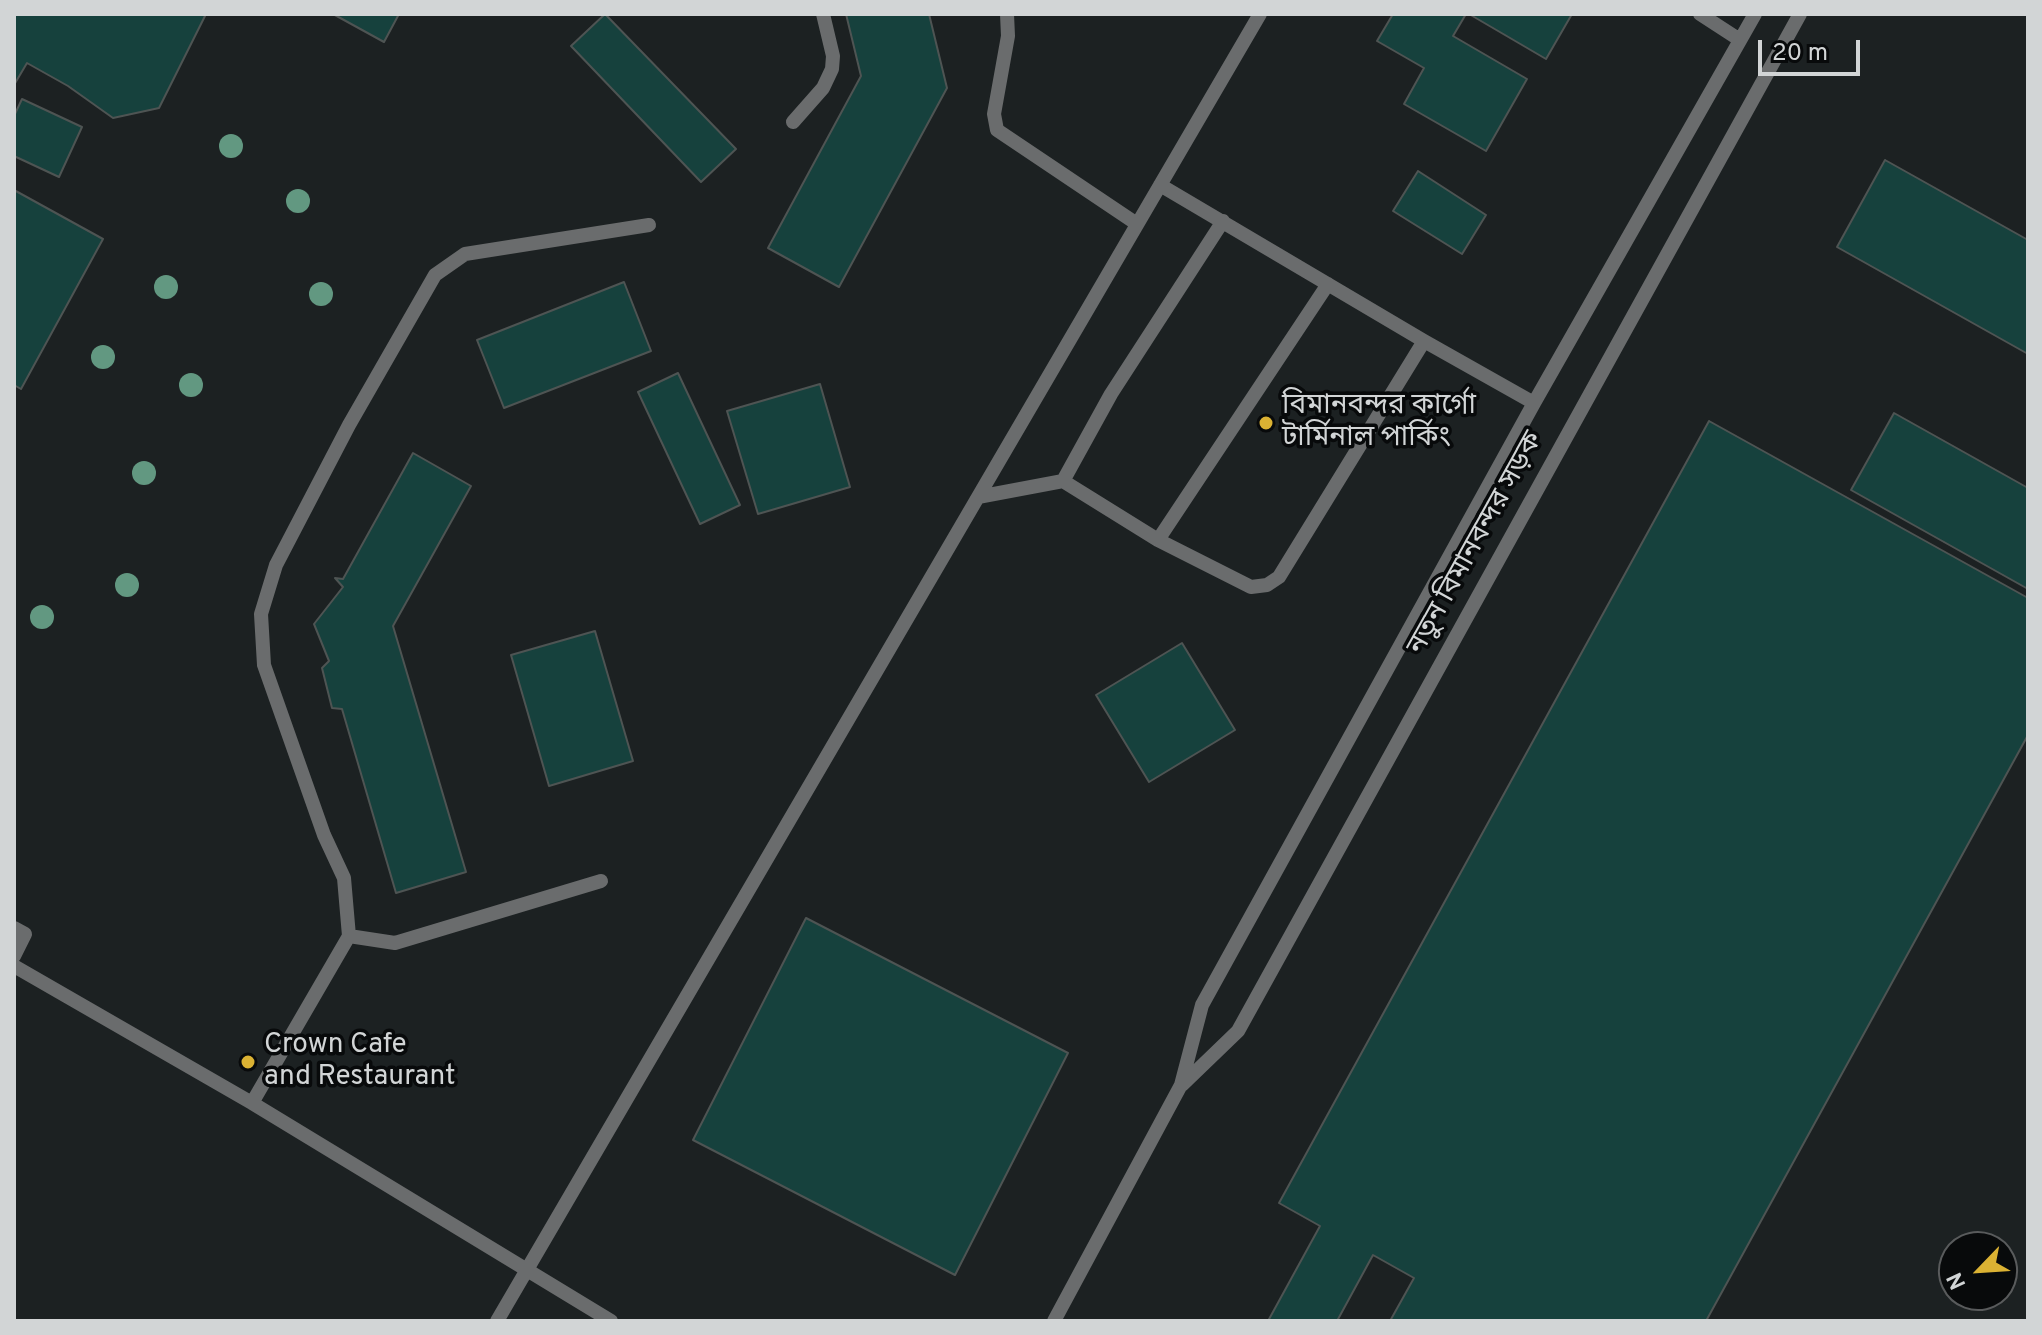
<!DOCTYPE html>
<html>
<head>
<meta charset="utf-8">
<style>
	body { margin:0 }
	#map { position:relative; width:2042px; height:1335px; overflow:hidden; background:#1c2122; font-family:Overpass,sans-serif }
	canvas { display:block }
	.frame { position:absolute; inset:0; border:16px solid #d2d5d6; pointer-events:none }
	.north { position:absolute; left:1938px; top:1231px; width:80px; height:80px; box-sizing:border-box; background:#080a0b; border:2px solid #595b5c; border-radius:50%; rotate:245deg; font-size:22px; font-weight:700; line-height:32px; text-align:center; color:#d2d5d6 }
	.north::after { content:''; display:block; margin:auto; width:28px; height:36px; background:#dbb233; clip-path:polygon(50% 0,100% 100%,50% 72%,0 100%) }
	.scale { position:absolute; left:1758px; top:40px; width:102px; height:36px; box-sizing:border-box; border:4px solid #d2d5d6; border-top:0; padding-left:10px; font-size:24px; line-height:28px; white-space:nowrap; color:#d2d5d6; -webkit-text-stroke:6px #080a0b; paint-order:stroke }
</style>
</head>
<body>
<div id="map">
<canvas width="2042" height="1335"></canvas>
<div class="frame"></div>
<div class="north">N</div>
<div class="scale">20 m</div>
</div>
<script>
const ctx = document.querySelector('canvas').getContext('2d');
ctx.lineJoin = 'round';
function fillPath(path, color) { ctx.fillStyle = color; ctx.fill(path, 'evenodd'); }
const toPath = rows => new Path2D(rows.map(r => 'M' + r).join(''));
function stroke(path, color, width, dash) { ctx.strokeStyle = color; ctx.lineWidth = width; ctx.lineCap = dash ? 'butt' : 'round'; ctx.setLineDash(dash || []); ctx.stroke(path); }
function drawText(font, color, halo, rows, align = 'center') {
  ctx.font = font + ' Overpass,"Noto Sans Bengali",sans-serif'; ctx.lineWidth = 7; ctx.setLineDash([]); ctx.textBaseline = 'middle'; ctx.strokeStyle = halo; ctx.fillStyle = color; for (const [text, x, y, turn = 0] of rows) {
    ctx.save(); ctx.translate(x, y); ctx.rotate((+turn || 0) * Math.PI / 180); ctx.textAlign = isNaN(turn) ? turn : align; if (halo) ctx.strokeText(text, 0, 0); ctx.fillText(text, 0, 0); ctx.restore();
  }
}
const building = toPath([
	[14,14,206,14,159,108,113,118,68,86,27,63,14,85,14,14],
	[333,14,399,14,384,42,333,14],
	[605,14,736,149,701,182,571,46,605,14],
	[846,14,929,14,947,88,839,287,768,248,861,76,846,14],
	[1393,14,1466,14,1453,36,1527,79,1486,151,1404,104,1424,68,1377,41,1393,14],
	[1469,14,1572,14,1546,59,1469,14],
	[22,99,82,127,59,177,14,156,14,116,22,99],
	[1885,160,2028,240,2028,354,1837,247,1885,160],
	[1418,171,1486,215,1462,254,1393,211,1418,171],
	[14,190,103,239,21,389,14,385,14,190],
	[624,282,651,351,504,408,477,340,624,282],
	[678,373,740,505,700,524,638,392,678,373],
	[820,384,850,487,758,514,727,411,820,384],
	[1894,413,2028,488,2028,589,1851,490,1894,413],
	[1709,421,2028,598,2028,735,1706,1321,1390,1321,1414,1278,1373,1255,1337,1321,1268,1321,1320,1226,1279,1203,1709,421],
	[413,453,471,486,393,626,466,872,396,893,342,709,332,708,322,668,329,661,314,624,343,587,335,578,343,579,413,453],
	[595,631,633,761,549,786,511,655,595,631],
	[1182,643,1235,730,1149,782,1096,695,1182,643],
	[806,918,1068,1053,955,1275,693,1140,806,918]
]);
const lane = toPath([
	[1007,14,1008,36,994,114,997,130,1137,224],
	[1700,14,1740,40],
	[793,122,823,88,832,69,833,56,823,14],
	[1160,185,1424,341,1534,403],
	[1223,221,1111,394,1063,481,1158,540,1251,587,1267,585,1279,577,1424,341],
	[978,497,1063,481],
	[1158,540,1328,284],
	[14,928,25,934,14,956],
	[349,936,395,943,601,881],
	[14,966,252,1103,611,1321],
	[1182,1085,1238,1031,1800,14],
	[252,1103,349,936,344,878,324,835,264,665,261,614,276,565,349,425,435,275,465,254,649,225],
	[497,1321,1260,14],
	[1054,1321,1181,1085,1202,1005,1534,403,1755,14]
]);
const trees = [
	[231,146],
	[298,201],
	[166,287],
	[321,294],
	[103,357],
	[191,385],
	[144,473],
	[127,585],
	[42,617]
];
const markers = [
	[1266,423,8,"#dbb233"],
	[248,1062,8,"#dbb233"]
];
const poiNames = [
	["বিমানবন্দর কার্গো",1282,407],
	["টার্মিনাল পার্কিং",1282,439],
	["Crown Cafe",264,1046],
	["and Restaurant",264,1078]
];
const streetNames = [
	["নতুন বিমানবন্দর সড়ক",1477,544,-61]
];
fillPath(building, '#16413d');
stroke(building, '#4e5453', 2);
stroke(lane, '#6a6c6d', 14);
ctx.fillStyle = '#629881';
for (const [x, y] of trees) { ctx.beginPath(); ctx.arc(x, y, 12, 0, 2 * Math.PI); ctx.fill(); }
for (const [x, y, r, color] of markers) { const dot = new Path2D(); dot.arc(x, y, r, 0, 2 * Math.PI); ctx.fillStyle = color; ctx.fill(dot); stroke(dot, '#080a0b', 3); }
drawText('28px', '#d2d5d6', '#080a0b', poiNames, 'left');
drawText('28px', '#d2d5d6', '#080a0b', streetNames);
</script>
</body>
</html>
